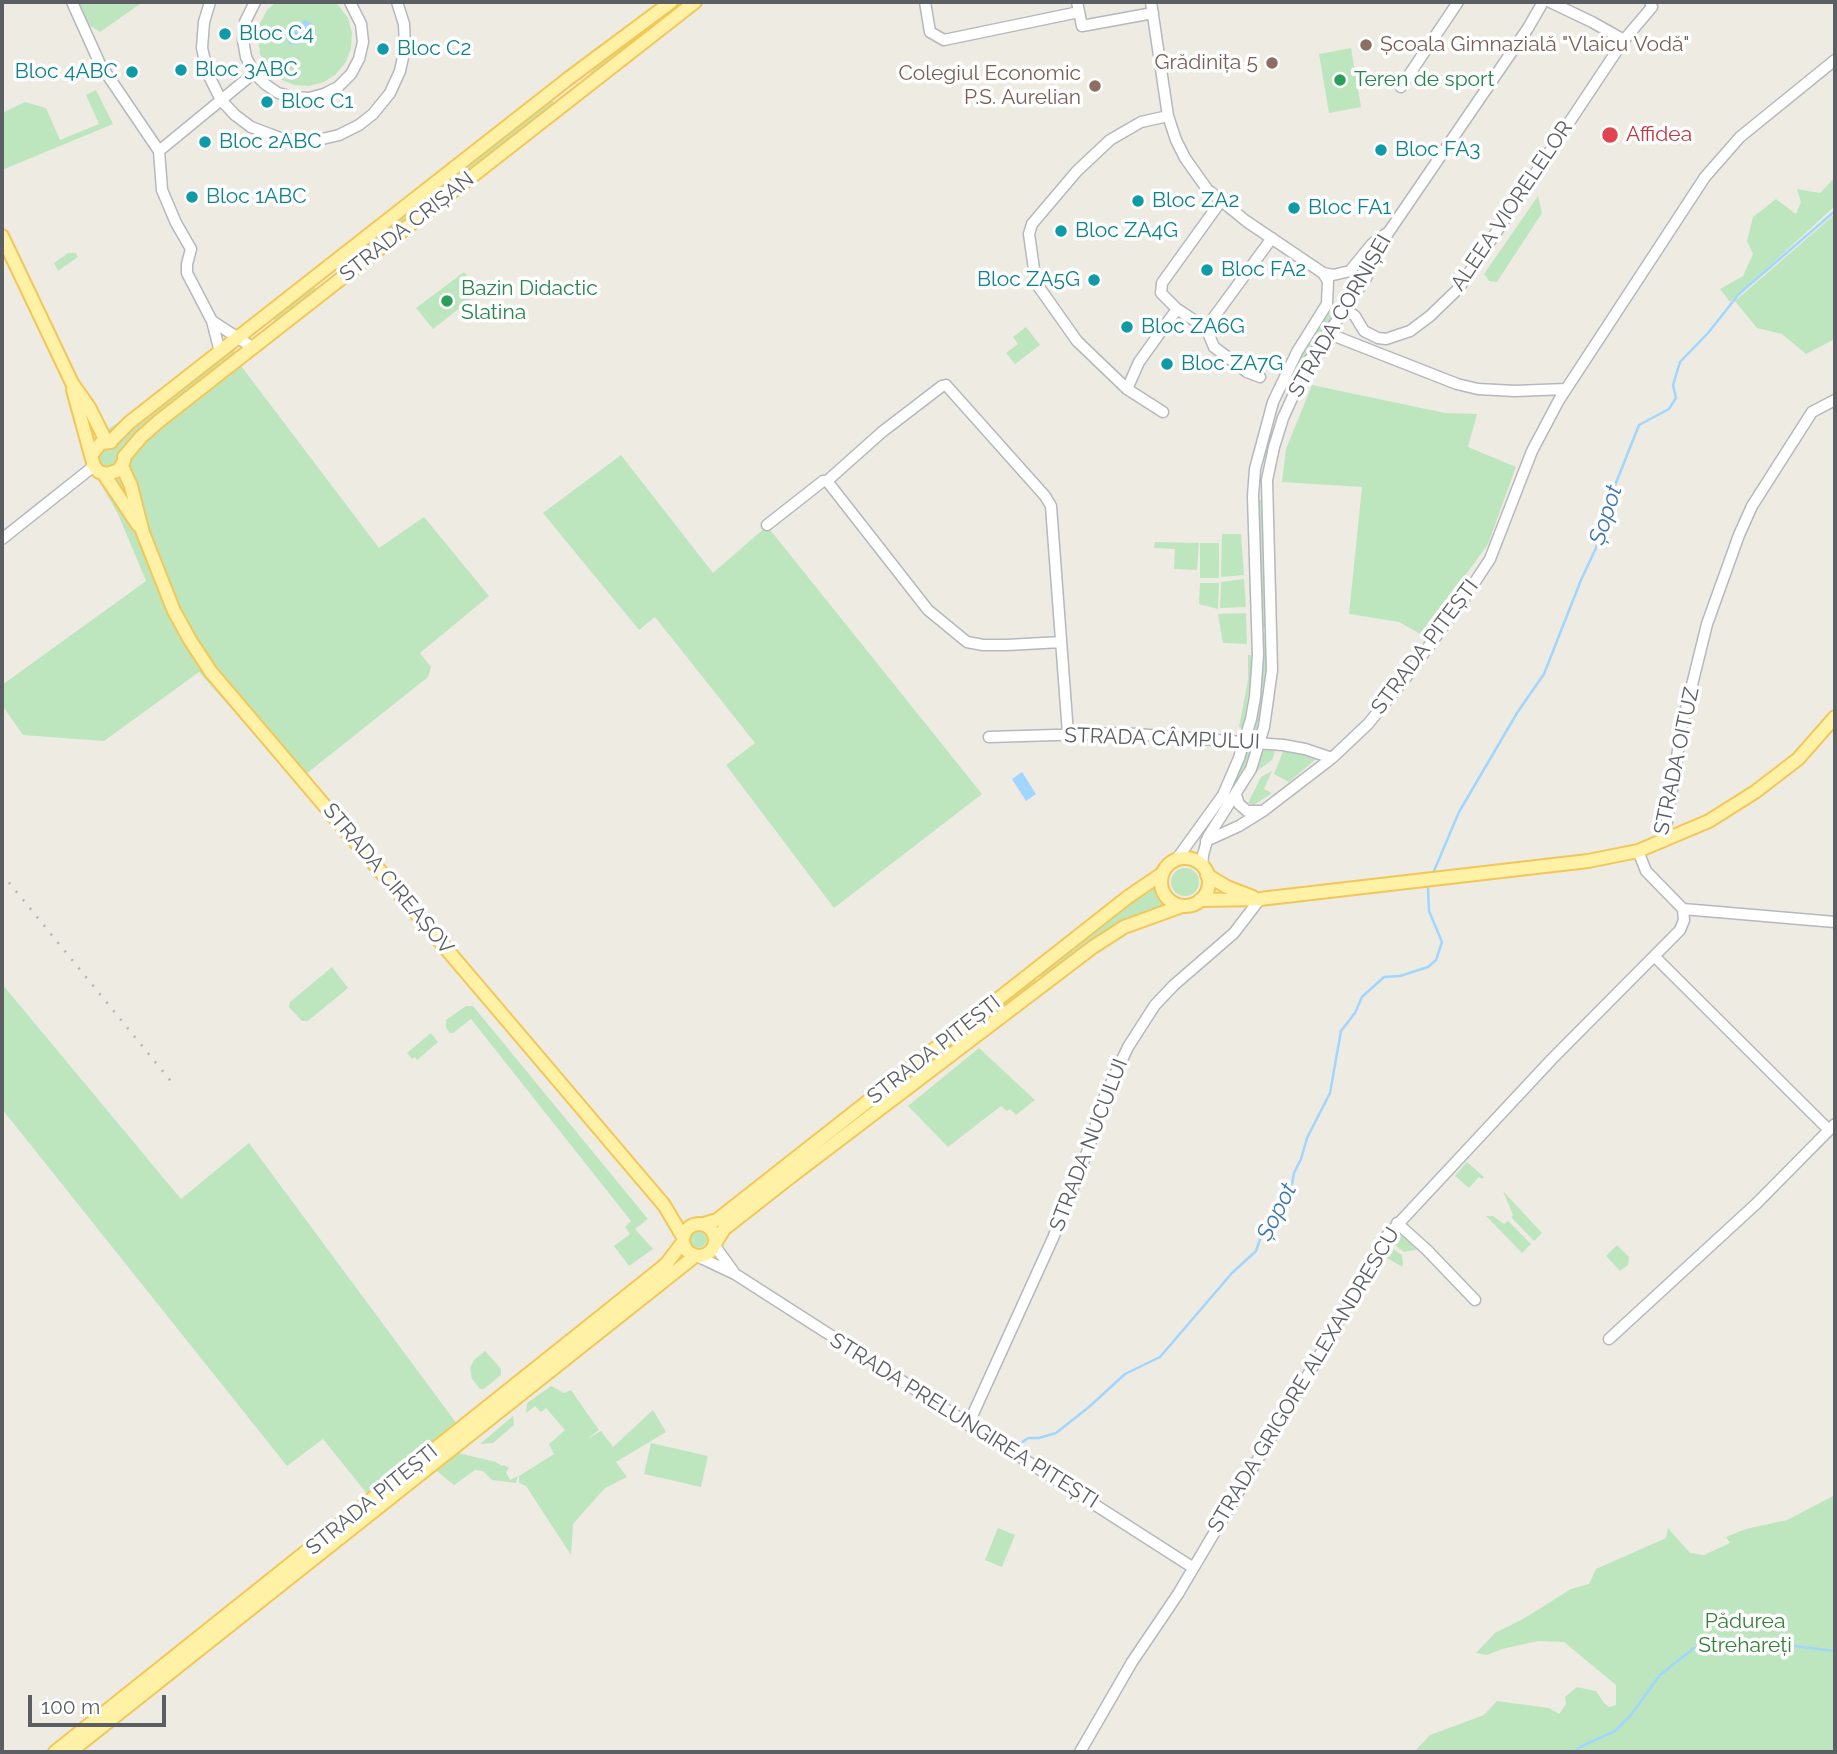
<!DOCTYPE html>
<html>
<head>
<meta charset="utf-8">
<style>
	body { margin:0 }
	#map { position:relative; width:1837px; height:1754px; overflow:hidden; background:#eeebe2; font-family:Raleway,sans-serif }
	canvas { display:block }
	.frame { position:absolute; inset:0; border:4px solid #5b5e63; pointer-events:none }
	.scale { position:absolute; left:28px; top:1695px; width:138px; height:32px; box-sizing:border-box; border:4px solid #5b5e63; border-top:0; padding-left:9px; font-size:21px; line-height:24px; white-space:nowrap; color:#5b5e63; -webkit-text-stroke:5px #fff; paint-order:stroke }
</style>
</head>
<body>
<div id="map">
<canvas width="1837" height="1754"></canvas>
<div class="frame"></div>
<div class="scale">100 m</div>
</div>
<script>
const ctx = document.querySelector('canvas').getContext('2d');
ctx.lineJoin = 'round';
function fillPath(path, color) { ctx.fillStyle = color; ctx.fill(path, 'evenodd'); }
const toPath = rows => new Path2D(rows.map(r => 'M' + r).join(''));
function stroke(path, color, width, dash) { ctx.strokeStyle = color; ctx.lineWidth = width; ctx.lineCap = dash ? 'butt' : 'round'; ctx.setLineDash(dash || []); ctx.stroke(path); }
function drawText(font, color, halo, rows, align = 'center') {
  ctx.font = font + ' Raleway,sans-serif'; ctx.lineWidth = 7; ctx.setLineDash([]); ctx.textBaseline = 'middle'; ctx.strokeStyle = halo; ctx.fillStyle = color; for (const [text, x, y, turn = 0] of rows) {
    ctx.save(); ctx.translate(x, y); ctx.rotate((+turn || 0) * Math.PI / 180); ctx.textAlign = isNaN(turn) ? turn : align; if (halo) ctx.strokeText(text, 0, 0); ctx.fillText(text, 0, 0); ctx.restore();
  }
}
const green = toPath([
	[80,2,143,2,100,32,89,25,78,3],
	[276,2,334,2,339,6,348,18,352,33,351,48,346,62,336,74,324,82,309,86,294,85,280,79,268,68,260,54,258,38,260,23,268,9],
	[675,2,683,2,591,74,590,73,605,58],
	[1351,48,1361,107,1329,113,1319,54],
	[96,90,113,124,2,170,2,113,25,102,46,108,60,140,99,124,86,95],
	[550,100,554,102,553,105,446,188,466,171,471,163],
	[1835,177,1835,206,1730,302,1720,289,1743,276,1753,254,1747,241,1753,217,1776,199,1796,214,1801,202,1797,189,1820,193],
	[1538,196,1542,213,1497,282,1489,281,1484,274],
	[420,204,423,207,338,274,355,260,360,250],
	[1835,214,1835,339,1806,354,1782,334,1757,328,1735,301],
	[68,253,76,253,78,257,58,271,54,263],
	[464,272,479,293,433,329,416,308],
	[1355,274,1359,277,1310,350,1300,370,1297,370,1296,368,1304,351],
	[312,288,315,288,316,292,259,337,272,325,275,318],
	[1026,327,1040,345,1015,364,1006,353,1018,344,1013,337],
	[224,344,230,351,233,349,238,355,235,358,379,548,424,517,489,596,420,653,431,667,428,677,296,782,199,672,104,741,23,735,2,705,2,685,146,581,118,514,80,447,119,422],
	[1312,385,1445,413,1477,414,1468,447,1516,467,1488,544,1422,635,1399,622,1349,614,1362,487,1282,482,1286,449],
	[621,455,713,573,767,526,982,794,834,908,726,765,755,743,655,617,639,630,543,513],
	[1258,500,1262,500,1267,628,1261,628],
	[1222,534,1241,534,1244,575,1221,577],
	[1155,542,1199,543,1197,570,1174,569,1175,549,1154,548],
	[1200,543,1219,543,1219,578,1200,578],
	[1244,579,1246,607,1220,608,1221,582],
	[1200,583,1219,583,1218,609,1199,604],
	[1246,613,1247,644,1223,643,1218,614],
	[1261,634,1267,634,1268,674,1262,718,1257,735,1254,736,1252,735,1262,677],
	[1248,655,1251,655,1251,679,1245,718,1242,728,1239,727,1248,680],
	[1263,747,1276,749,1272,760,1253,774],
	[1251,749,1253,753,1241,778,1211,821,1246,750],
	[1284,749,1317,754,1317,758,1289,782,1274,774],
	[1272,771,1264,789,1272,793,1254,805,1248,803,1261,777],
	'1171 882a14 14 0 1 1 28 0a14 14 0 1 1-28 0Z',
	[1156,882,1156,890,1166,905,1143,912,1102,934,1041,977,1036,972],
	[332,967,348,988,308,1021,302,1021,289,1007,290,1002],
	[1031,975,1036,981,894,1092,889,1091],
	[2,984,181,1199,249,1143,457,1424,368,1495,323,1439,287,1466,2,1109],
	[466,1006,473,1006,648,1219,635,1229,653,1249,629,1266,614,1246,630,1234,625,1227,631,1221,471,1019,453,1033,450,1033,446,1028,446,1020],
	[431,1033,438,1042,417,1060,415,1057,412,1059,407,1053],
	[979,1048,1035,1100,1016,1115,1010,1109,1007,1111,1001,1106,948,1147,908,1106],
	[1467,1162,1484,1177,1482,1179,1479,1177,1469,1188,1455,1176],
	[1503,1191,1542,1233,1534,1241,1512,1218,1513,1215],
	[1486,1216,1493,1216,1504,1224,1508,1221,1531,1244,1522,1253],
	'689 1239a9 9 0 1 1 18 0a9 9 0 1 1-18 0Z',
	[1399,1233,1416,1249,1415,1250,1404,1252,1392,1243],
	[1617,1245,1629,1257,1628,1265,1620,1271,1606,1256],
	[1390,1247,1402,1255,1403,1264,1402,1267,1384,1256],
	[485,1351,501,1369,501,1375,484,1389,480,1389,472,1379,470,1368,474,1360],
	[551,1386,564,1393,571,1390,599,1430,587,1439,601,1431,613,1447,653,1410,666,1432,616,1462,627,1477,605,1488,573,1524,571,1555,526,1486,519,1483,519,1476,554,1454,549,1444,565,1430,546,1408,541,1412,535,1406,526,1413,527,1403],
	[513,1416,514,1425,493,1443,480,1444],
	[651,1443,708,1456,701,1487,644,1474],
	[458,1453,496,1462,502,1466,504,1465,509,1468,506,1472,510,1480,518,1476,516,1483,492,1480,483,1471,475,1470,454,1485,437,1471],
	[1835,1495,1835,1752,1414,1752,1430,1735,1484,1715,1497,1701,1549,1708,1559,1714,1566,1704,1565,1697,1577,1687,1596,1691,1604,1703,1609,1707,1616,1705,1616,1685,1564,1642,1538,1641,1502,1649,1487,1655,1476,1653,1495,1633,1523,1619,1571,1589,1589,1584,1596,1569,1666,1538,1668,1528,1690,1553,1704,1555,1730,1543,1726,1537,1746,1529,1787,1520],
	[998,1528,1015,1535,1002,1567,985,1560]
]);
const water = toPath([
	[305,20,313,24,312,30,298,45,289,44,286,37,288,33],
	[1022,772,1036,794,1026,801,1012,779]
]);
const stream = toPath([
	[1434,871,1459,812,1517,713,1544,674,1581,580,1596,548,1608,503,1639,425,1669,409,1676,398,1673,385,1680,362,1708,333,1739,294,1835,211],
	[1020,1444,1028,1438,1039,1438,1056,1433,1089,1407,1125,1374,1160,1357,1232,1273,1256,1251,1262,1233,1274,1210,1291,1190,1294,1173,1301,1159,1307,1138,1330,1093,1341,1031,1355,1013,1362,997,1384,977,1400,976,1428,967,1436,960,1442,942,1429,911,1428,888],
	[1574,1752,1582,1746,1615,1731,1631,1715,1660,1675,1694,1648,1786,1645,1835,1651]
]);
const minor = toPath([
	[72,2,100,64,159,151,162,190,176,223,191,249,187,264,187,273,212,321,220,352],
	[210,2,204,22,202,48,208,74,221,100,235,115,251,127,283,139,318,140,339,135,359,125,373,114,390,93,400,71,405,48,404,24,397,2],
	[255,2,245,22,243,40,246,57,254,73,265,84,278,93,293,97,309,98,324,94,338,87,351,74,359,59,363,42,361,24,350,2],
	[925,2,930,32,944,40,1079,12],
	[1077,2,1082,26,1153,13],
	[1151,2,1168,116,1176,140,1185,158,1207,189,1246,221,1323,273,1333,275,1350,271,1372,244,1387,233],
	[1624,40,1652,7,1650,2],
	[1401,87,1458,2],
	[159,151,254,73],
	[1221,201,1162,283,1161,293,1177,309,1206,328,1214,347,1247,372,1260,377],
	[1345,309,1355,316,1364,331,1378,338,1386,339,1410,331,1430,316,1459,288,1624,40,1592,22,1550,2],
	[212,321,252,347],
	[1206,328,1272,238],
	[1327,333,1457,384,1478,389,1515,391,1566,389],
	[1127,389,1139,362,1177,309],
	[1163,412,1127,389,1077,341,1036,283,1029,234,1032,224,1077,171,1110,140,1141,122,1168,116],
	[827,481,928,610,967,642,983,645,1007,645,1061,642],
	[767,525,823,481,827,481,882,432,942,386,946,385,1045,496,1051,506,1068,734],
	[2,539,94,466],
	[989,737,1122,733,1283,745,1305,749,1332,758],
	[1236,795,1239,804,1247,811,1263,811],
	[1206,841,1239,826,1263,811,1332,758,1368,724,1407,676,1467,594,1490,559,1532,451,1559,400,1705,177,1740,137,1835,60],
	[1664,841,1682,724,1689,697,1707,624,1739,535,1752,506,1812,412,1835,400],
	[1176,860,1223,795,1239,758,1251,719,1255,697,1258,655,1253,496,1255,469,1273,402,1297,352,1327,304,1328,281,1323,273],
	[1202,866,1203,855,1208,837,1251,769,1264,727,1272,670,1267,480,1274,447,1283,418,1309,361,1366,278,1388,233,1528,28,1543,2],
	[1683,909,1835,922],
	[1655,957,1829,1130],
	[1397,1223,1427,1250,1475,1300],
	[715,1246,733,1271],
	[699,1257,735,1274,1192,1567],
	[1609,1339,1757,1203,1835,1124],
	[968,1425,1053,1238,1088,1150,1105,1096,1128,1047,1155,1005,1174,985,1234,933,1260,899],
	[1080,1752,1132,1662,1178,1594,1322,1351,1385,1238,1552,1059,1680,930,1684,920,1683,909,1646,871,1638,851]
]);
const major = toPath([
	[2,236,72,383,89,407,106,441],
	[73,390,94,466,99,472,108,474,119,470,124,461],
	[111,441,130,422,569,78,671,2],
	[92,454,101,443,111,442],
	[124,457,141,437,159,421,695,2],
	[122,466,131,486,143,533,174,611,190,640,211,672,664,1205,683,1237],
	[103,473,138,525],
	'1161 882a24 24 0 1 1 48 0a24 24 0 1 1-48 0Z',
	[1207,875,1227,887,1253,897],
	[1200,900,1260,899,1588,861,1638,851,1709,821,1755,792,1798,759,1835,717],
	'683 1240a16 16 0 1 1 32 0a16 16 0 1 1-32 0Z',
	[704,1224,717,1220,1128,897,1163,873],
	[716,1242,724,1229,789,1178,1093,947,1124,927,1182,906],
	[55,1752,659,1270,667,1263,683,1242],
	[70,1752,695,1256]
]);
const rail = toPath([
	[2,874,174,1085]
]);
const markers = [
	[225,34,7,"#0f9aa8"],
	[1366,45,7,"#8d6e63"],
	[383,49,7,"#0f9aa8"],
	[1272,63,7,"#8d6e63"],
	[181,70,7,"#0f9aa8"],
	[132,72,7,"#0f9aa8"],
	[1340,80,7,"#2e9e5b"],
	[1095,86,7,"#8d6e63"],
	[267,102,7,"#0f9aa8"],
	[1610,135,9,"#e0444e"],
	[205,142,7,"#0f9aa8"],
	[1381,150,7,"#0f9aa8"],
	[192,197,7,"#0f9aa8"],
	[1138,201,7,"#0f9aa8"],
	[1294,208,7,"#0f9aa8"],
	[1061,231,7,"#0f9aa8"],
	[1207,270,7,"#0f9aa8"],
	[1094,280,7,"#0f9aa8"],
	[447,301,7,"#2e9e5b"],
	[1127,327,7,"#0f9aa8"],
	[1167,364,7,"#0f9aa8"]
];
const cultureNames = [
	["Bloc C4",239,34],
	["Bloc C2",397,49],
	["Bloc 3ABC",195,70],
	["Bloc 4ABC",118,72,"right"],
	["Bloc C1",281,102],
	["Bloc 2ABC",219,142],
	["Bloc FA3",1395,150],
	["Bloc 1ABC",206,197],
	["Bloc ZA2",1152,201],
	["Bloc FA1",1308,208],
	["Bloc ZA4G",1075,231],
	["Bloc FA2",1221,270],
	["Bloc ZA5G",1080,280,"right"],
	["Bloc ZA6G",1141,327],
	["Bloc ZA7G",1181,364]
];
const educationNames = [
	["Școala Gimnazială \"Vlaicu Vodă\"",1380,45,"left"],
	["Grădinița 5",1258,63],
	["Colegiul Economic",1081,74],
	["P.S. Aurelian",1081,98]
];
const leisureNames = [
	["Teren de sport",1354,80],
	["Bazin Didactic",461,289],
	["Slatina",461,313]
];
const healthNames = [
	["Affidea",1626,135]
];
const streetNames = [
	["ALEEA VIORELELOR",1512,206,-56],
	["STRADA CRIȘAN",407,227,-38],
	["STRADA CORNIȘEI",1340,316,-60],
	["STRADA PITEȘTI",1425,647,-53],
	["STRADA CÂMPULUI",1162,739,2],
	["STRADA OITUZ",1677,761,-78],
	["STRADA CIREAȘOV",388,879,50],
	["STRADA PITEȘTI",934,1050,-38],
	["STRADA NUCULUI",1089,1145,-69],
	["STRADA GRIGORE ALEXANDRESCU",1304,1380,-59],
	["STRADA PRELUNGIREA PITEȘTI",964,1421,32],
	["STRADA PITEȘTI",372,1500,-39]
];
const parkNames = [
	["Pădurea",1745,1622],
	["Strehareți",1745,1646]
];
const waterNames = [
	["Șopot",1606,515,-72],
	["Șopot",1277,1212,-63]
];
fillPath(green, '#bee6be');
fillPath(water, '#a1d6ff');
stroke(stream, '#a1d6ff', 2.5);
stroke(minor, '#b5b8bd', 13);
stroke(major, '#f2c757', 16);
stroke(minor, '#fff', 10);
stroke(major, '#fff1a6', 12);
stroke(rail, '#b3b4b4', 2.5, [2, 9]);
for (const [x, y, r, color] of markers) { const dot = new Path2D(); dot.arc(x, y, r, 0, 2 * Math.PI); ctx.fillStyle = color; ctx.fill(dot); stroke(dot, '#fff', 2.5); }
drawText('21px', '#0d838f', '#fff', cultureNames, 'left');
drawText('21px', '#785e54', '#fff', educationNames, 'right');
drawText('21px', '#27864d', '#fff', leisureNames, 'left');
drawText('21px', '#be3a42', '#fff', healthNames, 'left');
drawText('21px', '#5b5e63', '#fff', streetNames);
drawText('21px', '#338237', '#fff', parkNames);
drawText('italic 23px', '#3d76b1', '#fff', waterNames);
</script>
</body>
</html>
